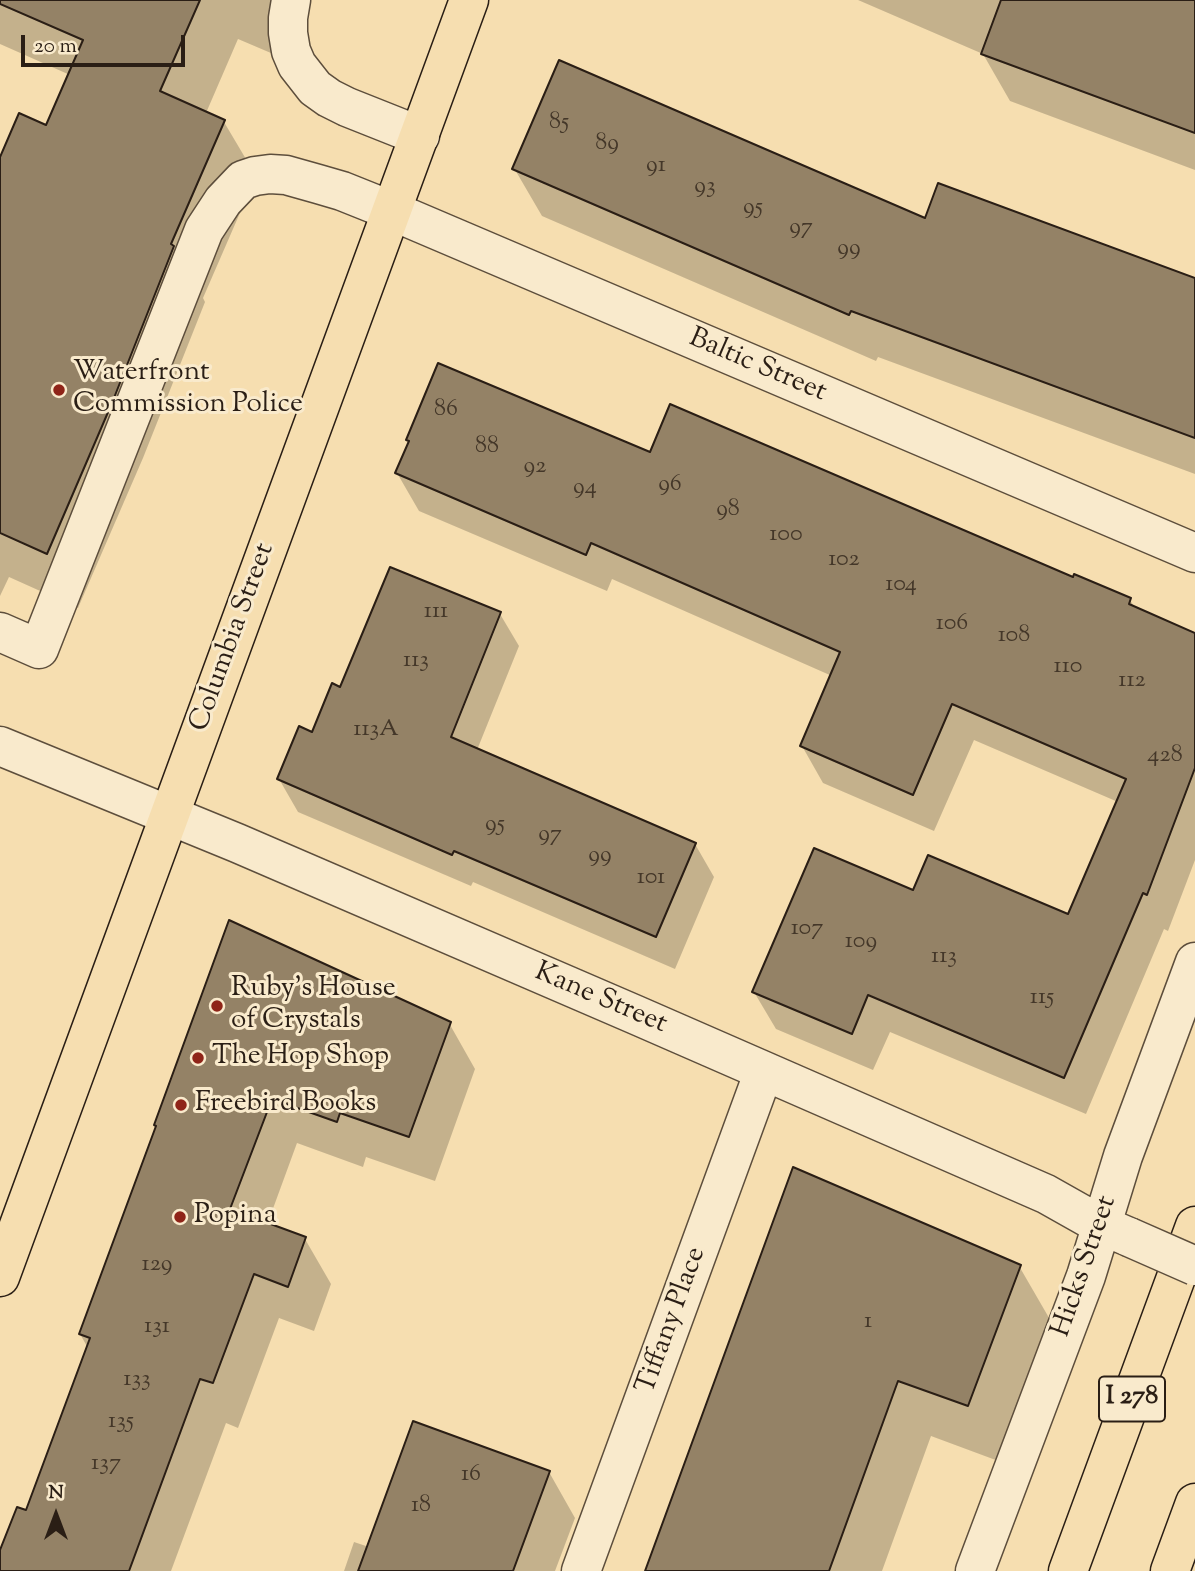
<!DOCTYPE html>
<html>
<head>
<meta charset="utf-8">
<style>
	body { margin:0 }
	#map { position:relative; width:1195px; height:1571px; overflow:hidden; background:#f6deb0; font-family:"Sorts Mill Goudy",serif }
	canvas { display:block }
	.north { position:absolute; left:21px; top:1480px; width:70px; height:70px; -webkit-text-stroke:5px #f9eacc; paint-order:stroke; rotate:0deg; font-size:19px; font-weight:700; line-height:28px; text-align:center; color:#2a1e15 }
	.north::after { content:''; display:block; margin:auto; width:24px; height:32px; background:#2a1e15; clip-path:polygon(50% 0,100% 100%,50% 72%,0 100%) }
	.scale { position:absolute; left:21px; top:35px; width:164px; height:32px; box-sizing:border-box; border:4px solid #2a1e15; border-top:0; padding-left:9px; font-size:21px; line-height:24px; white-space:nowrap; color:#2a1e15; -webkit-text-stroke:5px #f9eacc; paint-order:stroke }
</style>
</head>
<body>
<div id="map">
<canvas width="1195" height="1571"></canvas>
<div class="north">N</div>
<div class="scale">20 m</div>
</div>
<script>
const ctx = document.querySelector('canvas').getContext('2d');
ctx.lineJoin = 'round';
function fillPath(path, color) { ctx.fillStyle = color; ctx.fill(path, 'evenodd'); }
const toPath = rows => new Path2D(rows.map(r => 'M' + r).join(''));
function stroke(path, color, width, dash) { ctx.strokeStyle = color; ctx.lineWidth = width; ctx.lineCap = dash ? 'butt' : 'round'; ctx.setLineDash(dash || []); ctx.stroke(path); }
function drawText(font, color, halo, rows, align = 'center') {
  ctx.font = font + ' "Sorts Mill Goudy",serif'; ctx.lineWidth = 6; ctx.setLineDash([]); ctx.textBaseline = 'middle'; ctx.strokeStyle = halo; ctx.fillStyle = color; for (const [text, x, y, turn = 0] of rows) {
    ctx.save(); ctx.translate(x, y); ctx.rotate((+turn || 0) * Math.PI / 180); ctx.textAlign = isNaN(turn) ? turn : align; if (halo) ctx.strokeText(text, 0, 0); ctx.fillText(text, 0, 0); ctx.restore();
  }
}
const shadow = toPath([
	[0,0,311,0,285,59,238,39,206,113,224,122,256,176,203,298,205,302,143,458,78,608,9,577,0,596,0,161,47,127,70,75,0,44],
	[858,0,1195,0,1195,170,1010,101,983,54],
	[514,168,926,220,1195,280,1195,474,878,357,876,361,542,216],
	[408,440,651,454,1074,579,1130,600,1135,608,1195,634,1195,860,1168,931,1164,929,1086,1114,890,1032,873,1070,776,1029,754,992,914,892,1069,916,1118,802,974,740,934,831,823,783,802,746,832,676,612,579,607,591,419,511,397,473,410,443],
	[500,614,519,646,477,750,695,844,714,877,675,969,473,882,471,886,298,812,279,779,313,734,341,689],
	[449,1023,475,1069,435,1181,366,1157,363,1167,297,1143,267,1225,305,1239,331,1284,314,1331,279,1318,238,1428,226,1423,171,1571,0,1571,0,1557,27,1512,88,1348,80,1334,157,1128],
	[1019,1266,1052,1323,1001,1462,931,1436,882,1571,647,1571],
	[549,1472,575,1518,555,1571,344,1571,354,1542,369,1547]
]);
const building = toPath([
	[0,0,200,0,160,91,225,120,171,244,174,246,112,403,47,554,0,533,0,157,19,113,46,125,83,40,0,4,0,0],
	[1001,0,1195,0,1195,133,981,54,1001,0],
	[559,60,925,218,938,183,1195,278,1195,438,851,311,849,315,512,169,559,60],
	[438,363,650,452,670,404,1073,577,1074,574,1131,598,1129,604,1195,633,1195,768,1147,895,1143,893,1064,1078,868,995,852,1034,752,992,814,848,913,890,928,855,1068,914,1126,779,952,704,913,795,800,746,840,652,591,543,586,555,395,473,409,441,406,440,438,363],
	[390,567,501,612,451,737,696,843,656,937,454,851,452,855,277,779,299,726,312,732,332,683,340,687,390,567],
	[229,920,451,1022,409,1137,340,1113,337,1122,272,1099,230,1209,306,1237,288,1287,254,1274,213,1383,200,1379,129,1571,0,1571,0,1550,17,1507,26,1510,90,1338,79,1334,156,1126,154,1125,229,920],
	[793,1167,1021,1265,968,1406,898,1381,829,1571,645,1571,793,1167],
	[413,1421,550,1471,513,1571,358,1571,413,1421]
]);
const minor = toPath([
	[291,0,288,18,288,33,291,51,297,65,315,88,329,98,347,107,420,136],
	[0,632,39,649,204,230,223,201,243,180,255,176,270,174,286,175,318,184,342,191,392,211,1195,553],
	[0,746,237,843,636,1015,1046,1194,1101,1225,1129,1237],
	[581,1571,764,1071],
	[975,1571,1086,1276,1123,1156,1195,962]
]);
const major = toPath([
	[0,1277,469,0]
]);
const highway = toPath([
	[1068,1571,1195,1226],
	[1170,1571,1195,1503]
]);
const minorBridge = toPath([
	[1129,1237,1195,1266]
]);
const markers = [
	[59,390,7,"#8f2418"],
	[217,1006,7,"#8f2418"],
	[198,1058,7,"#8f2418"],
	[181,1105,7,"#8f2418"],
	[180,1217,7,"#8f2418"]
];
const numberNames = [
	["85",559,124],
	["89",607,145],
	["91",656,167],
	["93",705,188],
	["95",753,209],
	["97",801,229],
	["99",849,250],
	["86",446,411],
	["88",487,448],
	["92",535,468],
	["96",670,486],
	["94",585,489],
	["98",728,511],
	["100",786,536],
	["102",844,561],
	["104",901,586],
	["111",436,613],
	["106",952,625],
	["108",1014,637],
	["113",416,662],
	["110",1068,668],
	["112",1132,682],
	["113A",376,731],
	["428",1165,757],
	["95",495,826],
	["97",550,836],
	["99",600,857],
	["101",651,879],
	["107",807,930],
	["109",861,943],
	["113",944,958],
	["115",1042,999],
	["129",157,1266],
	["1",868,1323],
	["131",157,1328],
	["133",137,1381],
	["135",121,1423],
	["137",106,1465],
	["16",471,1476],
	["18",421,1507]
];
const shields = [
	[1132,1399,66]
];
const shieldNames = [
	["I 278",1132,1399]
];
const streetNames = [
	["Baltic Street",757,367,23],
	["Columbia Street",234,638,-70],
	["Kane Street",600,1000,23],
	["Hicks Street",1086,1267,-71],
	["Tiffany Place",673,1321,-70]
];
const poiNames = [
	["Waterfront",73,374],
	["Commission Police",73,406],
	["Ruby's House",231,990],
	["of Crystals",231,1022],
	["The Hop Shop",212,1058],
	["Freebird Books",195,1105],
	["Popina",194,1217]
];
fillPath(shadow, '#0003');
fillPath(building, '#948266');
stroke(building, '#2a1e15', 2);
stroke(minor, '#5d4e3c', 41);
stroke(major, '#2a1e15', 41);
stroke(highway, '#2a1e15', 41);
stroke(minor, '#f9eacc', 38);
stroke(major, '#f6deb0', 38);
stroke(highway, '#f6deb0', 38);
stroke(minorBridge, '#5d4e3c', 41, []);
stroke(minorBridge, '#f9eacc', 38);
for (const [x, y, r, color] of markers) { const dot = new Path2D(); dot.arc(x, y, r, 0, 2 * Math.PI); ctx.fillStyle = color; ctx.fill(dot); stroke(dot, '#f9eacc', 2.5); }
drawText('24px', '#443729', null, numberNames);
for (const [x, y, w] of shields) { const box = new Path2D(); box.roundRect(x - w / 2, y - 22.5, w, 45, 5); ctx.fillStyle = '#f9eacc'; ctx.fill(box); stroke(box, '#2a1e15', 2); }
drawText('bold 26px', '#2a1e15', null, shieldNames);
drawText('28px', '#2a1e15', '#f9eacc', streetNames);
drawText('28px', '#2a1e15', '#f9eacc', poiNames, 'left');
</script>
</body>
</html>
